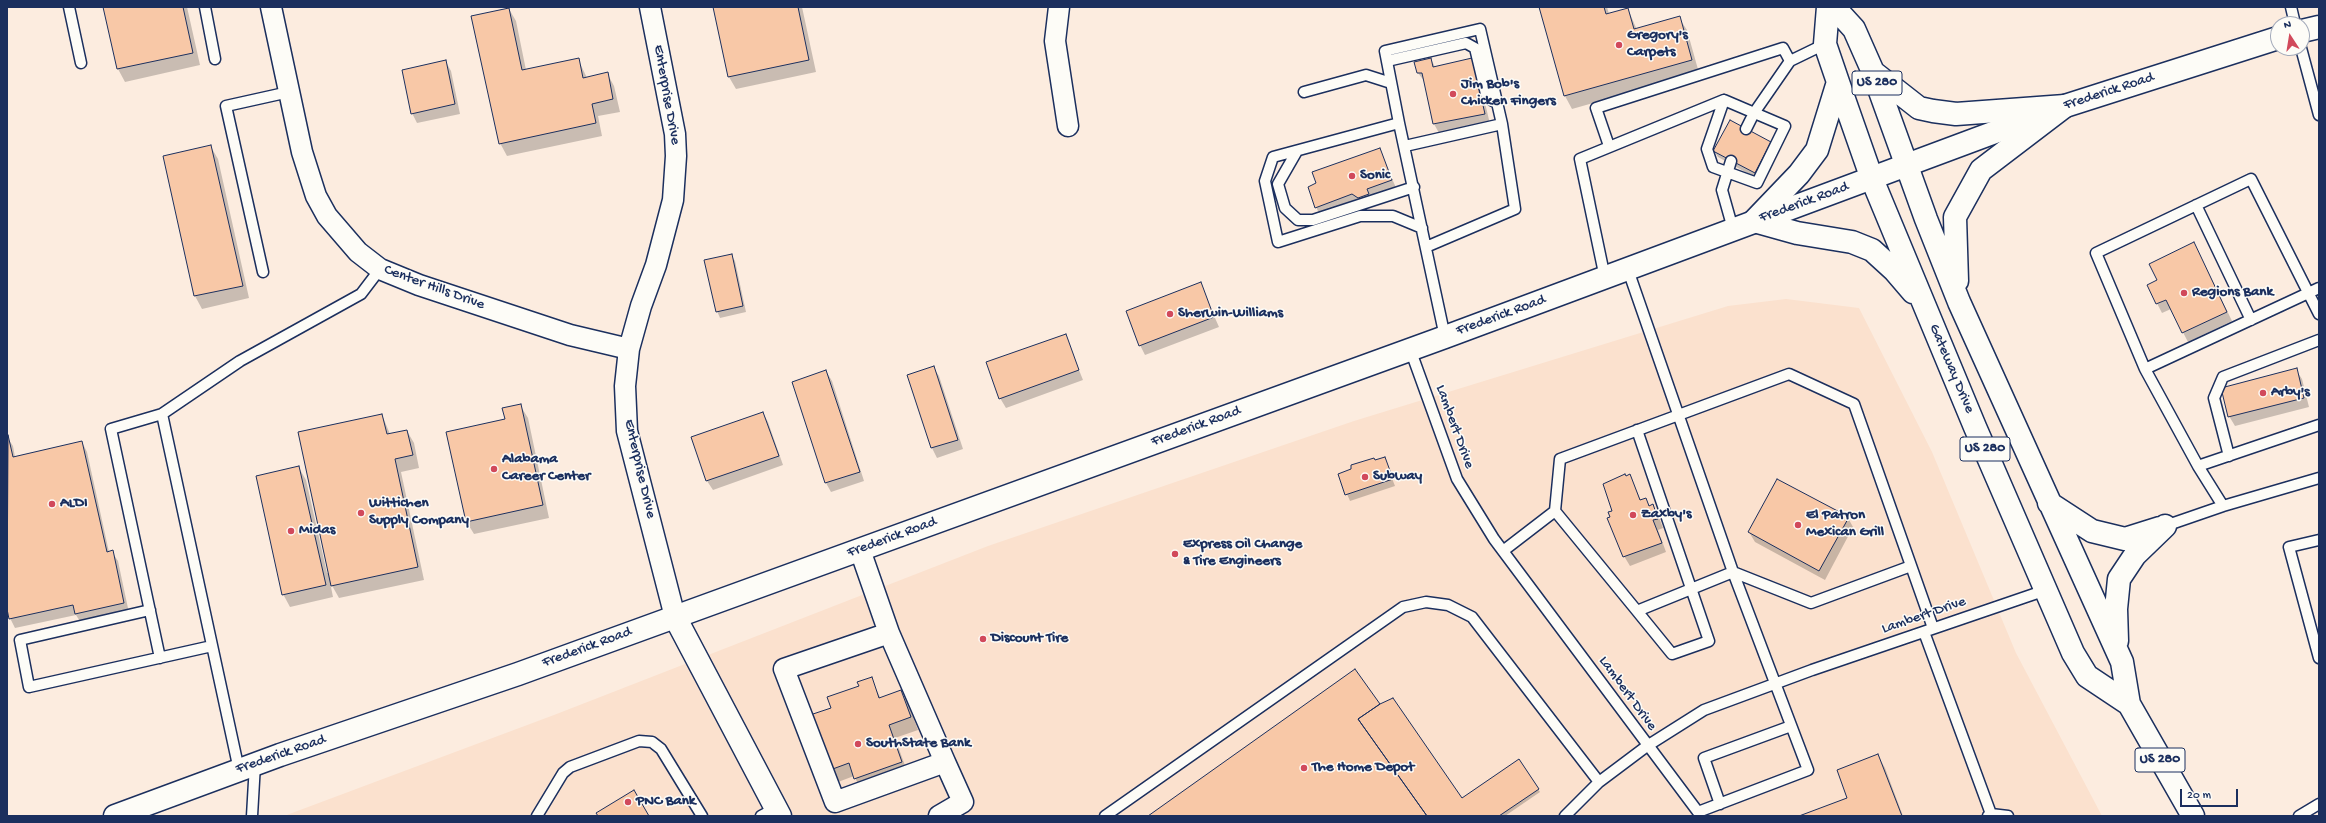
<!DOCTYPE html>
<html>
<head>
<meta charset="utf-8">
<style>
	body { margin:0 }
	#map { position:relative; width:2326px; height:823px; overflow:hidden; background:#fcecdf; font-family:"Gochi Hand",sans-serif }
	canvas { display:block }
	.frame { position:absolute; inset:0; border:8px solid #1b2f5e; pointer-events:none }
	.north { position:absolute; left:2270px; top:16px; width:40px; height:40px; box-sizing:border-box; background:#fdfcf7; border:1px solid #a3aaba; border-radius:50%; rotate:348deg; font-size:11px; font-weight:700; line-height:16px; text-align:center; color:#1b2f5e }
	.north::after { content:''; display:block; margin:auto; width:14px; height:18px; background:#d1495b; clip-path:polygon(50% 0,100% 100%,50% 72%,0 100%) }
	.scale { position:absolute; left:2180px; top:789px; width:58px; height:18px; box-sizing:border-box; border:2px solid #1b2f5e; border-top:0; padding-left:5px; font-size:12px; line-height:14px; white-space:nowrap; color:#1b2f5e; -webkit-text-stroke:3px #fdfcf7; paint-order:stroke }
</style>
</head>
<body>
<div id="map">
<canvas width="2326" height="823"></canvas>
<div class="frame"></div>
<div class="north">N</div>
<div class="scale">20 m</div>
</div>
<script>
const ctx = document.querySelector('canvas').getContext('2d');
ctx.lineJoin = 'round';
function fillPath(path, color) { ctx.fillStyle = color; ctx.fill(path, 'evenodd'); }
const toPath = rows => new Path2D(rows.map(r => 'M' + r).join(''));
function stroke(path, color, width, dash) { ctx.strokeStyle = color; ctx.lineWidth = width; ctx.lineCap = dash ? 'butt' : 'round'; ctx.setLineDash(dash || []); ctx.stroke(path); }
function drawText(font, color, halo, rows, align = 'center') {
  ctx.font = font + ' "Gochi Hand",sans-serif'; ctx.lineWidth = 3; ctx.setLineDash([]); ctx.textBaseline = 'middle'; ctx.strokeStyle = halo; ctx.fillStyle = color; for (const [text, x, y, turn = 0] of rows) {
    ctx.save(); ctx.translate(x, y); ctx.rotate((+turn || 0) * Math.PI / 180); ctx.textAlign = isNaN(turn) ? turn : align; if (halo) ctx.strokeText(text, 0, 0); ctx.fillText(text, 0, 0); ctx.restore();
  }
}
const built = toPath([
	[1786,299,1859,308,1932,452,2016,653,2102,816,284,816,554,715,988,546,1354,421,1728,306]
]);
const shadow = toPath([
	[104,7,187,7,200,65,125,82,118,69],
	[714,7,802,7,816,72,736,89,729,77],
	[1540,7,1607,7,1609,14,1628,9,1637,30,1679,18,1687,30,1699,73,1572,109,1565,96],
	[509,9,516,21,526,70,578,59,587,78,607,73,614,86,620,112,598,116,602,136,507,156,500,143],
	[1431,59,1435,67,1471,59,1477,69,1490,124,1439,133,1434,124,1425,82,1418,73],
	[446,62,451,71,460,114,417,123,412,113],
	[1731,122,1771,143,1774,149,1758,179,1718,157,1714,151],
	[211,147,218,159,249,298,202,309,195,296,164,157],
	[1379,149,1397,190,1321,217,1316,207],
	[2199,253,2232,321,2188,342,2171,309,2162,313,2148,286],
	[731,255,735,261,746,312,720,318,717,311],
	[1200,284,1219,327,1145,355,1140,345],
	[1065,335,1083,380,1006,408,1000,398],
	[933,367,939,376,963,449,937,458,932,448,908,375],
	[2296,370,2302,379,2309,407,2235,426,2229,416],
	[826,371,832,381,864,481,831,492,826,483,793,382],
	[520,405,528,418,549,518,474,534,466,521,506,420],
	[763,413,768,422,783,465,713,490,707,481,692,438],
	[382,415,390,434,407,431,414,443,419,468,401,472,424,580,339,598,330,582,333,597,290,607,283,594,299,468,306,480,327,573,329,573],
	[7,437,13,446,15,457,82,442,87,452,109,552,112,552,118,561,129,613,81,623,76,615,15,628,10,618,7,605],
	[1384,458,1395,486,1350,501,1339,475],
	[1630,476,1641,501,1646,499,1650,507,1653,506,1658,515,1663,528,1658,530,1666,552,1630,566,1624,556,1611,518,1626,477],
	[1848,518,1853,527,1825,580,1755,542,1749,532],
	[871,679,881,699,901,692,908,704,918,730,895,738,908,774,862,791,854,776,838,782,831,770,832,708],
	[1380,705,1462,799,1538,789,1540,792,1505,816,1149,816],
	[1878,756,1885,768,1903,816,1802,816,1849,798]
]);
const building = toPath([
	[103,7,183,7,193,53,117,69,103,7],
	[713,7,798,7,809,60,728,77,713,7],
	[1539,7,1604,7,1606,14,1628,8,1634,29,1680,16,1692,60,1564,96,1539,7],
	[509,8,522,70,579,58,583,78,608,72,613,99,592,104,596,123,499,144,471,16,509,8],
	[1431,58,1433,67,1472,58,1485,114,1433,124,1422,73,1417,73,1414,62,1431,58],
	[446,60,455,104,411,114,402,70,446,60],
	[1730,120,1771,142,1755,173,1713,151,1730,120],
	[211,145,243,286,194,296,163,156,211,145],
	[1380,148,1392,180,1367,189,1369,194,1358,198,1352,194,1315,208,1308,187,1316,183,1312,172,1380,148],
	[2194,242,2227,312,2182,333,2166,300,2156,304,2147,285,2157,280,2149,264,2194,242],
	[732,254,743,306,716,312,704,260,732,254],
	[1201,282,1214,317,1139,346,1126,311,1201,282],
	[1066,334,1079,370,999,399,986,362,1066,334],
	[934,366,958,440,931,448,907,375,934,366],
	[2297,368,2304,398,2228,417,2221,388,2297,368],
	[826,370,860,472,825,483,792,382,826,370],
	[521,404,543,505,466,522,446,432,505,419,502,408,521,404],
	[763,412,779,456,706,481,691,437,763,412],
	[382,414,387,434,407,430,413,455,395,459,418,567,331,586,298,432,382,414],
	[8,435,13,457,82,441,107,552,113,550,124,603,75,614,73,605,9,619,7,609,8,435],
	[1385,457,1393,479,1345,495,1338,474,1351,469,1351,465,1374,458,1375,460,1385,457],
	[299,466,326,585,282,595,256,476,299,466],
	[1625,474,1626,476,1630,474,1640,500,1646,498,1649,506,1653,504,1658,519,1653,520,1662,543,1623,557,1607,518,1610,517,1608,512,1612,511,1603,484,1625,474],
	[1777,479,1849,517,1819,571,1748,532,1777,479],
	[1355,669,1380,704,1358,719,1427,816,1148,816,1355,669],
	[872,677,879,698,901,690,911,717,889,725,902,762,854,779,849,763,830,770,810,715,831,708,827,697,859,686,857,682,872,677],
	[1393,698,1462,798,1519,759,1539,789,1499,816,1427,816,1358,719,1380,704,1393,698],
	[1878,754,1902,816,1799,816,1847,798,1837,770,1878,754],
	[634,790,649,816,598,816,596,813,634,790]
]);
const service = toPath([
	[69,7,81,63],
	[205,7,215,59],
	[2291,7,2295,24],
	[2301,48,2319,115],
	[1387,61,1466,43,1475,48,1487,98,1497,103],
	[1304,92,1366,75,1391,83],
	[1399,123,1273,157,1265,181,1278,242,1360,216,1393,216,1422,228],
	[1746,129,1754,113,1790,61],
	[1405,146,1502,124],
	[1609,146,1596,108,1783,48,1790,61,1825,44],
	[1297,151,1278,184,1285,208,1298,220,1313,220,1414,187],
	[1731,161,1722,190,1733,229],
	[2196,205,2251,320],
	[1426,247,1515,209,1502,124,1480,29,1385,51,1399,123,1445,337],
	[1628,270,1733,572,1811,603,1911,566],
	[263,272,226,106,289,92],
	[1605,278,1580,159,1724,100,1707,149,1713,167,1757,183,1785,126,1724,100],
	[1410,349,1457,479,1494,539,1698,812,1808,770,1733,572,1637,611,1555,511,1560,459,1789,374,1854,404,1933,628],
	[2145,369,2096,253,2251,179,2319,314],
	[162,414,239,770],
	[2229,456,2214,398,2223,377,2319,340],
	[2198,466,2319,425],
	[2223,506,2198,466,2145,369,2319,288],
	[2165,526,2223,506,2319,478],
	[2319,540,2289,547,2319,658],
	[1503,551,1555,511],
	[150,610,20,640,29,687,212,646],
	[1637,611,1672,654,1709,641,1637,430],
	[1924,632,1991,814],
	[160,658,111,429,162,414,240,361,361,294,380,269],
	[1720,804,1704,758,1791,726],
	[252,816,255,764],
	[537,816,563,773,570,767,639,741,652,742,661,749,702,816],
	[761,816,776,808],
	[1105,816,1403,607,1426,602,1448,605,1472,617,1599,782],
	[1565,816,1599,782,1647,746,1704,710,1812,670,2046,590],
	[1988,816,1991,814,2008,816],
	[2299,816,2319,804]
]);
const minor = toPath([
	[271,7,302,152,316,196,327,216,358,252,380,269,419,285,570,335,629,349],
	[650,7,675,134,676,156,673,200,656,265,641,306,629,349,625,386,627,431,675,617],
	[1059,7,1055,41,1068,126],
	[860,550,889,633,784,669,835,802,945,762,889,633],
	[939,816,963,802,945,762]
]);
const tertiary = toPath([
	[675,617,780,816]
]);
const secondary = toPath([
	[2302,31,2319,27],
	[115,816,280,755,518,674,1445,337,2065,106,2278,38]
]);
const trunk = toPath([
	[1828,7,1825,44,1838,82,1872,179,1975,427,2073,653,2087,676,2129,704],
	[1834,7,1854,29,1873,72,1926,219,1959,302,2122,662,2129,704,2193,816],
	[1873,72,1919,108,1933,111,1956,114,2065,106],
	[1838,82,1817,150,1799,174,1754,221,1797,233,1852,242,1872,250,1895,271,1913,292],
	[1957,281,1955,217,1981,170,2065,106],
	[2049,503,2092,531,2125,539,2160,528],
	[2117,641,2116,609,2119,579,2135,555,2165,526]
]);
const markers = [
	[1619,45,4,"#d1495b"],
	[1453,94,4,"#d1495b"],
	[1352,176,4,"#d1495b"],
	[2184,293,4,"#d1495b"],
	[1170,314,4,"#d1495b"],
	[2263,393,4,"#d1495b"],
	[494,469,4,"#d1495b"],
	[1365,477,4,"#d1495b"],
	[52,504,4,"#d1495b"],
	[361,513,4,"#d1495b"],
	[1633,515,4,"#d1495b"],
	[1798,525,4,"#d1495b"],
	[291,531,4,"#d1495b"],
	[1175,554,4,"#d1495b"],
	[983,639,4,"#d1495b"],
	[858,744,4,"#d1495b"],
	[1304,768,4,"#d1495b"],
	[628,802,4,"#d1495b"]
];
const shields = [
	[1877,83,50],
	[1985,449,50],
	[2160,760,50]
];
const shieldNames = [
	["US 280",1877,83],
	["US 280",1985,449],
	["US 280",2160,760]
];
const poiNames = [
	["Gregory's",1627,36],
	["Carpets",1627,53],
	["Jim Bob's",1461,85],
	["Chicken Fingers",1461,102],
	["Sonic",1360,176],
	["Regions Bank",2192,293],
	["Sherwin-Williams",1178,314],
	["Arby's",2271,393],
	["Alabama",502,460],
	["Career Center",502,477],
	["Subway",1373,477],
	["ALDI",60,504],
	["Wittichen",369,504],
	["Supply Company",369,521],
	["Zaxby's",1641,515],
	["El Patron",1806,516],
	["Mexican Grill",1806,533],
	["Midas",299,531],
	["Express Oil Change",1183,545],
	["& Tire Engineers",1183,562],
	["Discount Tire",991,639],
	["SouthState Bank",866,744],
	["The Home Depot",1312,768],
	["PNC Bank",636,802]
];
const streetNames = [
	["Frederick Road",2109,92,-18],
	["Enterprise Drive",666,95,80],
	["Frederick Road",1804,203,-20],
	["Center Hills Drive",434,288,20],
	["Frederick Road",1501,316,-20],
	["Gateway Drive",1951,369,67],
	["Frederick Road",1196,427,-20],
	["Lambert Drive",1454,427,70],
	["Enterprise Drive",639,469,77],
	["Frederick Road",892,538,-20],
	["Lambert Drive",1924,616,-19],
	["Frederick Road",587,648,-20],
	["Lambert Drive",1627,694,54],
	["Frederick Road",281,755,-19]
];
fillPath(built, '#fbe1ce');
fillPath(shadow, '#0003');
fillPath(building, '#f8c8a7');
stroke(building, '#1b2f5e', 1);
stroke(service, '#1b2f5e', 13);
stroke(minor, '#1b2f5e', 23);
stroke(tertiary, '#1b2f5e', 25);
stroke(secondary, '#1b2f5e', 25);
stroke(trunk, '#1b2f5e', 25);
stroke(service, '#fdfcf7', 10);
stroke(minor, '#fdfcf7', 20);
stroke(tertiary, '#fdfcf7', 22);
stroke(secondary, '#fdfcf7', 22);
stroke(trunk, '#fdfcf7', 22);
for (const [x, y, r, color] of markers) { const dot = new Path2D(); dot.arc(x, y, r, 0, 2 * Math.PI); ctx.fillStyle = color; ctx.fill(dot); stroke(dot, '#fdfcf7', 1.5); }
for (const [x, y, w] of shields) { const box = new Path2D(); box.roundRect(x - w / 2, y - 12, w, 24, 3); ctx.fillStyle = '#fdfcf7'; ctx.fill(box); stroke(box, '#1b2f5e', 1); }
drawText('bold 14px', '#1b2f5e', null, shieldNames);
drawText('bold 15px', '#1b2f5e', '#fdfcf7', poiNames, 'left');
drawText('15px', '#1b2f5e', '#fdfcf7', streetNames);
</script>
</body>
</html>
